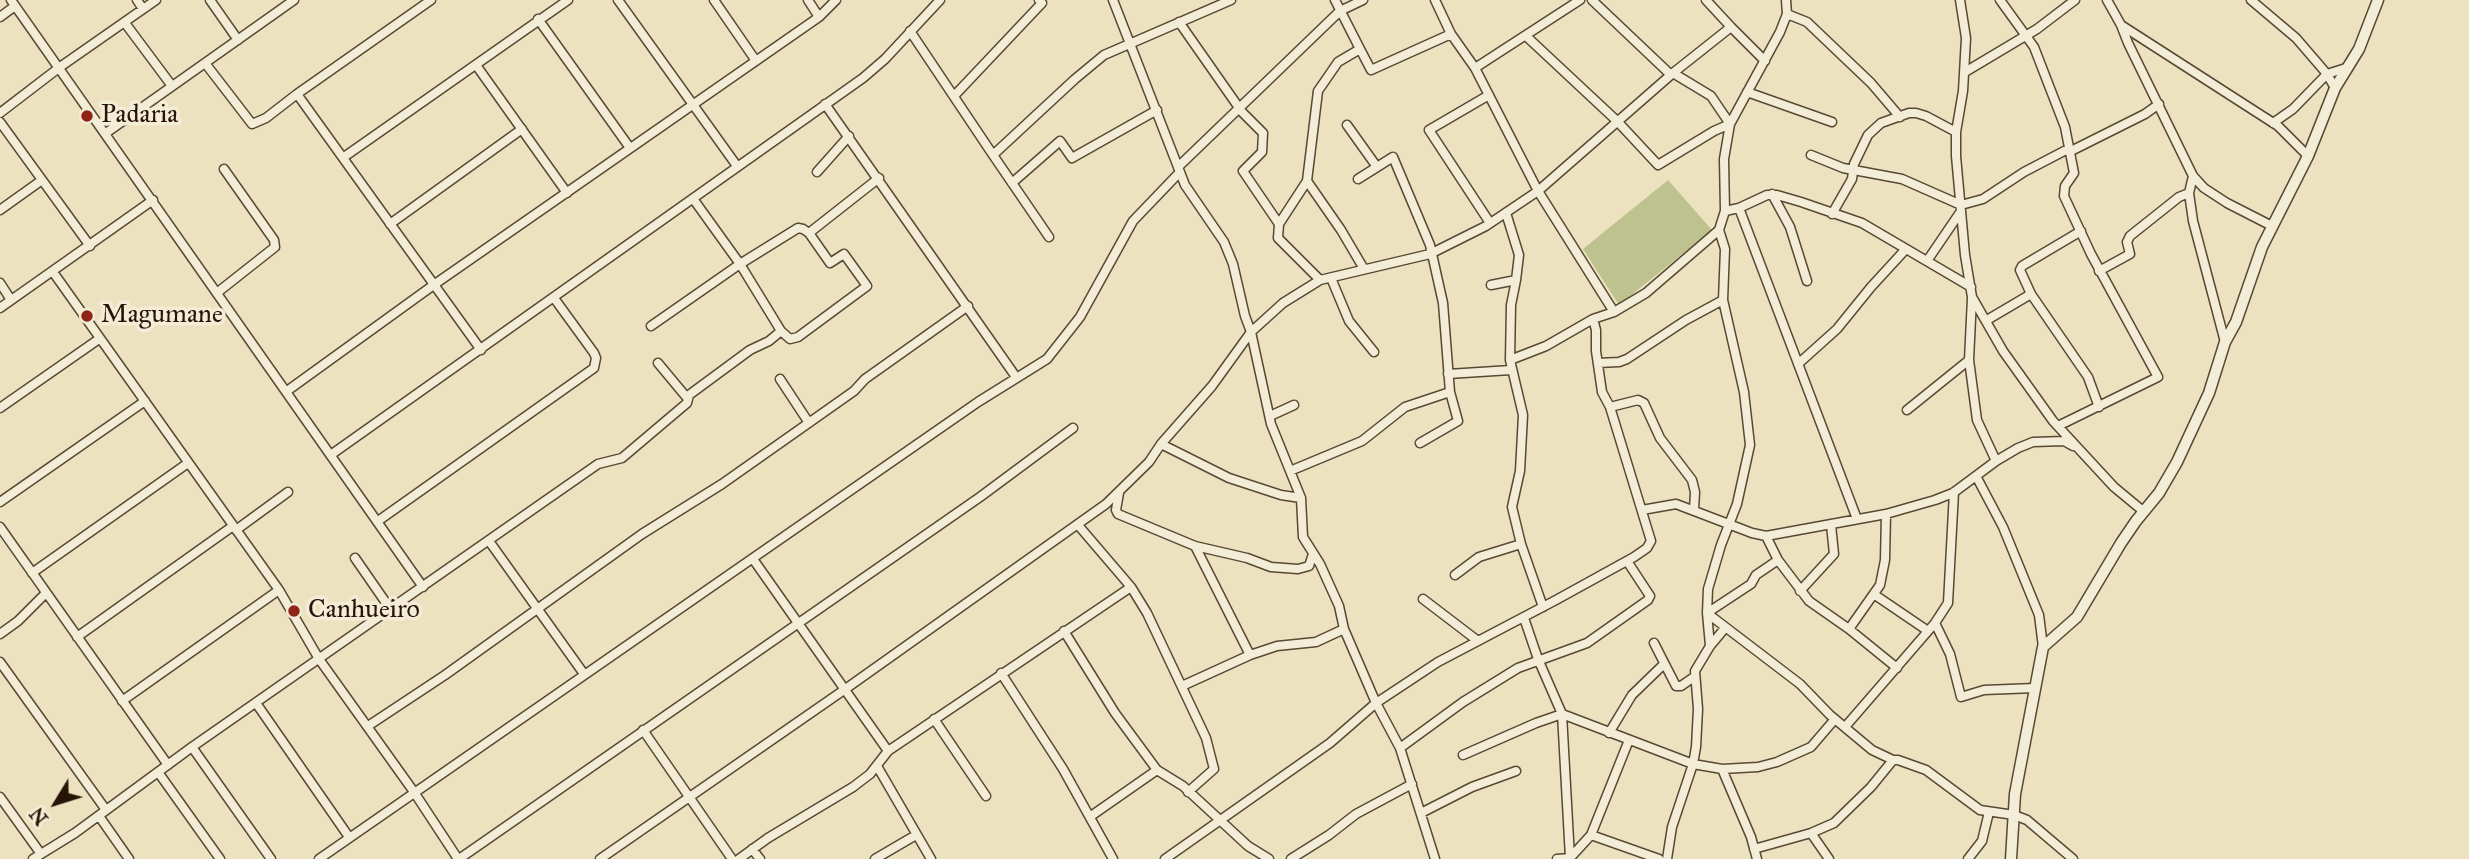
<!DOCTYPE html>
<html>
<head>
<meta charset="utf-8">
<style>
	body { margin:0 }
	#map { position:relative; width:2469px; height:859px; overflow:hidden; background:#ece2c0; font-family:"IM FELL Great Primer",serif }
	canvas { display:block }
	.north { position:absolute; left:21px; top:768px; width:70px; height:70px; -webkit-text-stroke:5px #f3ecd6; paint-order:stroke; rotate:232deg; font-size:19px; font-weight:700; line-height:28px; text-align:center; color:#271406 }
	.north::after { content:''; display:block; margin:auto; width:24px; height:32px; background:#271406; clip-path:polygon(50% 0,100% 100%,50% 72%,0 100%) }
</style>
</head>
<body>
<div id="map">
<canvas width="2469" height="859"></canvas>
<div class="north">N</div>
</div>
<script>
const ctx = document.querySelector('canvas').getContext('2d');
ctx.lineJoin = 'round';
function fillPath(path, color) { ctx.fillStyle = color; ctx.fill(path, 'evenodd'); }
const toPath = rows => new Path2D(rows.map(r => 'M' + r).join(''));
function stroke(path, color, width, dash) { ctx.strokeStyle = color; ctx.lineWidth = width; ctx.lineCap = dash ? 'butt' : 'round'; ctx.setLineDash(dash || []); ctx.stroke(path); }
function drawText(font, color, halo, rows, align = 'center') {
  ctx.font = font + ' "IM FELL Great Primer",serif'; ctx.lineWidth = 7; ctx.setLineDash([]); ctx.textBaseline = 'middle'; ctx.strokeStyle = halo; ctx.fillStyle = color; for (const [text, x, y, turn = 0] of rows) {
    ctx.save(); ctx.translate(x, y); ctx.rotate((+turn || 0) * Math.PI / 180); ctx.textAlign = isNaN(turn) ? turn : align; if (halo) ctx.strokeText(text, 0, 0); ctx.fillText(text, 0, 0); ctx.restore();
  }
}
const green = toPath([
	[1668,180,1712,230,1619,305,1583,249]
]);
const minor = toPath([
	[11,0,423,587],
	[137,0,143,9],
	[210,0,238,40],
	[618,0,737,166],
	[714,0,756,61],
	[808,0,819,17],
	[1113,0,1185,185,1224,242,1233,264,1245,316,1251,332,1271,424,1301,498,1303,537,1320,564,1339,606,1344,629,1376,703,1400,748,1435,859],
	[1335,0,1360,49,1338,62,1318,91,1307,181,1341,230,1364,269],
	[1435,0,1451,34,1475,68,1538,191,1614,312],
	[1592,0,1671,75],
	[1960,0,1966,38,1963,91,1956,132,1956,156,1965,255,1972,297,2003,351,2053,421,2114,487,2143,511],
	[2000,0,2034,47,2065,127,2074,173,2065,186,2064,196,2091,254,2158,377,2058,426],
	[2107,0,2121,25,2128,43,2193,176,2204,188,2227,203,2272,226],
	[2251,0,2296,38,2327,74,2335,88],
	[1787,14,1807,22,1871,83,1900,117],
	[0,17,15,6],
	[538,19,630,148],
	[1179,22,1242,112,1263,133,1262,152,1243,171,1279,224],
	[125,23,172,86],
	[2121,25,2278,126,2308,156],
	[1731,27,1765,61],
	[910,31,993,155,1075,79,1104,55,1231,0],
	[1526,36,1617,121,1658,165,1714,131,1730,124,1711,96,1673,73],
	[1360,49,1371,70,1451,34],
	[205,63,252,124,266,118,297,94,431,0],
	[476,65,567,193],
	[1475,68,1580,0],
	[1965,72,2037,29,2075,0],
	[1747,92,1832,122],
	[297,94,481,350],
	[955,95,1042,3,1039,0],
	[1489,95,1429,130,1490,223],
	[825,104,1016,377],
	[0,113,60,67,156,0],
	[0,122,90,246],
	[2273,123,2293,109,2327,74,2346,68],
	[1347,125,1377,167],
	[106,133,294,0],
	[2069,152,2145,114,2159,104],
	[993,155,1049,237],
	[1811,155,1843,168,1902,179,1961,205,1983,199,2024,172,2068,149],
	[344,157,568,0],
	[1178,167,1340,11,1363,0],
	[817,172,849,136],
	[2193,176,2189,193,2193,221,2225,342],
	[1358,179,1393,157,1430,245,1443,303,1450,392,1458,421,1420,443],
	[1307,181,1279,224,1278,238,1320,280],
	[1012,183,1060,141,1072,158,1157,110],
	[1772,194,1790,227,1807,281],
	[694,200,740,264,781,331,790,339,798,337,867,286,844,254,830,263,809,233],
	[1739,208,1857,519],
	[0,210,42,180],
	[1725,211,1739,208,1767,195,1777,195,1801,202,1862,223,1971,287],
	[1506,213,1519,255,1516,280],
	[1832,214,1852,179,1854,164,1868,135,1881,123,1909,113,1916,113,1926,116,1956,132],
	[390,224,522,129],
	[1719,230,1725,249,1723,300,1744,392,1750,445,1737,504,1721,545,1708,589,1707,613,1800,684,1830,715,1872,750,1893,760,1898,760,1926,770,1980,810,2014,815,2027,820,2073,859],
	[2081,231,2022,266,2020,270,2031,294,2088,377,2099,407],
	[1927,261,1961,211],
	[2099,271,2130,254,2127,242,2130,236,2179,197,2189,193],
	[53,272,279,590,319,659,414,792,458,859],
	[1331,278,1349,321,1374,352],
	[0,283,11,300],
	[1491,285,1516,280,1511,305,1510,360],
	[218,292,275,247,274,240,224,169],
	[1972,298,1969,360,1977,420,1996,461],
	[0,308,153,200],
	[1987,320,2031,294],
	[651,326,740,264,798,228,803,229,809,233,879,178],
	[658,363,688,399],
	[1598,363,1619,362,1627,359,1686,320,1723,300],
	[1798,364,1837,329,1871,287,1905,250],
	[1448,374,1511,370],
	[780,379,809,423],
	[287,391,435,284,819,17,836,0],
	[1610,407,1638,400,1644,403,1660,438,1692,480,1695,492,1694,510],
	[0,408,99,339],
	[1907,410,1969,360],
	[1270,416,1294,405],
	[1161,444,1229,478,1281,495,1301,498],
	[332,454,863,78,885,59,940,0],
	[1290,471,1362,441,1405,407,1450,392],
	[1976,476,2003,527,2039,615,2043,647],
	[1119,493,1116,510,1118,514,1195,546,1247,558,1271,567,1298,569,1309,566,1313,554],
	[0,502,145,401],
	[1642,510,1676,504,1752,533,1766,536,1886,514,1935,500,1953,493,1996,461,2018,448,2033,442,2064,441,2073,446],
	[378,521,594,368,596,358,594,353,554,298],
	[1078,525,1131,587,1147,613,1206,738,1214,769,1188,792],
	[0,527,168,765],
	[236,530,288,492],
	[1766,536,1778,560,1809,601,1849,629,1897,668],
	[489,541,584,674],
	[1195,546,1250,655],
	[355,558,391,610],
	[753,559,888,751],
	[32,573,188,463],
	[1455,575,1479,557,1521,544],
	[1800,591,1834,554,1831,525],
	[1875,595,1928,631],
	[1423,599,1478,641],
	[1543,607,1521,544,1512,507,1520,471,1523,415,1510,360,1546,346,1593,319,1614,312,1646,293,1719,230,1725,211,1724,159,1730,124,1780,32,1787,14,1786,0],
	[1524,618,1538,659,1562,714,1693,764,1722,769,1758,767,1777,762,1811,747,1835,719],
	[1935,623,1950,654,1961,697,1984,690,2035,688],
	[1849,629,1880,585,1885,560,1886,514],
	[1064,631,1115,713,1157,770,1183,786,1248,846,1269,859],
	[0,634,18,621,46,593],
	[77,637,233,526],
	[1654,643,1676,686,1681,686,1694,677],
	[1710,646,1707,613,1751,584,1756,575,1778,560],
	[0,662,106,810],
	[1001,673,1063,769,1113,859],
	[1182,686,1250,655,1277,646,1316,642,1344,629],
	[122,701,279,590],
	[256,703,349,837],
	[934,719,986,796],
	[368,726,445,675,642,534,722,484,854,391,865,379,968,306],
	[1845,727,1935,623,1948,603,1954,492],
	[643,730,732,859],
	[1609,733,1632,695,1664,664],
	[192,747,271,859],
	[1400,748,1463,702,1518,668,1587,643,1648,600,1650,596,1627,561],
	[1463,755,1536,723,1562,714,1570,858],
	[877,766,931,859],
	[1722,769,1751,837,1757,859],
	[158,772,220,859],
	[0,797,41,854],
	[1421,813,1472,787,1516,771],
	[99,816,129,859],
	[1091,816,1157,770],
	[1811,833,1829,859],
	[1591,835,1659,859],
	[752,849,760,859],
	[1754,849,1811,833,1834,823,1871,787,1893,760],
	[33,859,75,833,192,747,598,464,622,458,687,403,689,395,750,350,769,341,781,331],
	[319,859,978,402,1047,359,1080,317,1133,221,1179,173],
	[459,859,980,497,1073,428],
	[600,859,844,690,1106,504,1149,462,1161,444,1212,386,1251,332,1283,303,1320,280,1430,254,1486,226,1538,191,1673,73,1731,27,1706,0],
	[739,859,768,838,853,787,870,774,888,751,1131,587],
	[875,859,916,835],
	[1165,859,1330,743,1376,703,1438,662,1556,600,1634,557,1647,548,1651,541,1610,407,1602,392,1596,351,1596,330,1593,319],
	[1291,859,1329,835,1356,814,1412,784],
	[1557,859,1570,858,1591,835,1629,740],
	[1667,859,1672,827,1693,764,1696,747,1698,709,1695,671,1710,646,1725,628],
	[1968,859,1982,841,1989,812]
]);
const tertiary = toPath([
	[2011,859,2015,794,2043,647,2077,617,2121,543,2136,521,2159,493,2177,462,2209,393,2225,342,2236,322,2262,247,2308,156,2335,88,2359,49,2378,0]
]);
const markers = [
	[87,116,7,"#8f2418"],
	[87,316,7,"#8f2418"],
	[294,611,7,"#8f2418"]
];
const poiNames = [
	["Padaria",101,116],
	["Magumane",101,316],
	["Canhueiro",308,611]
];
fillPath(green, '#bdc28f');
stroke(minor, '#584834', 11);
stroke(tertiary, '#584834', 13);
stroke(minor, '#f3ecd6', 8);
stroke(tertiary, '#f3ecd6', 10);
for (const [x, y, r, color] of markers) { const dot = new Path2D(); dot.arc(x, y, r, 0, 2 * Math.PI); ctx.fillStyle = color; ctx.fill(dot); stroke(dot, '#f3ecd6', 2.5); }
drawText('26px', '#271406', '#f3ecd6', poiNames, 'left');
</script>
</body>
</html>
